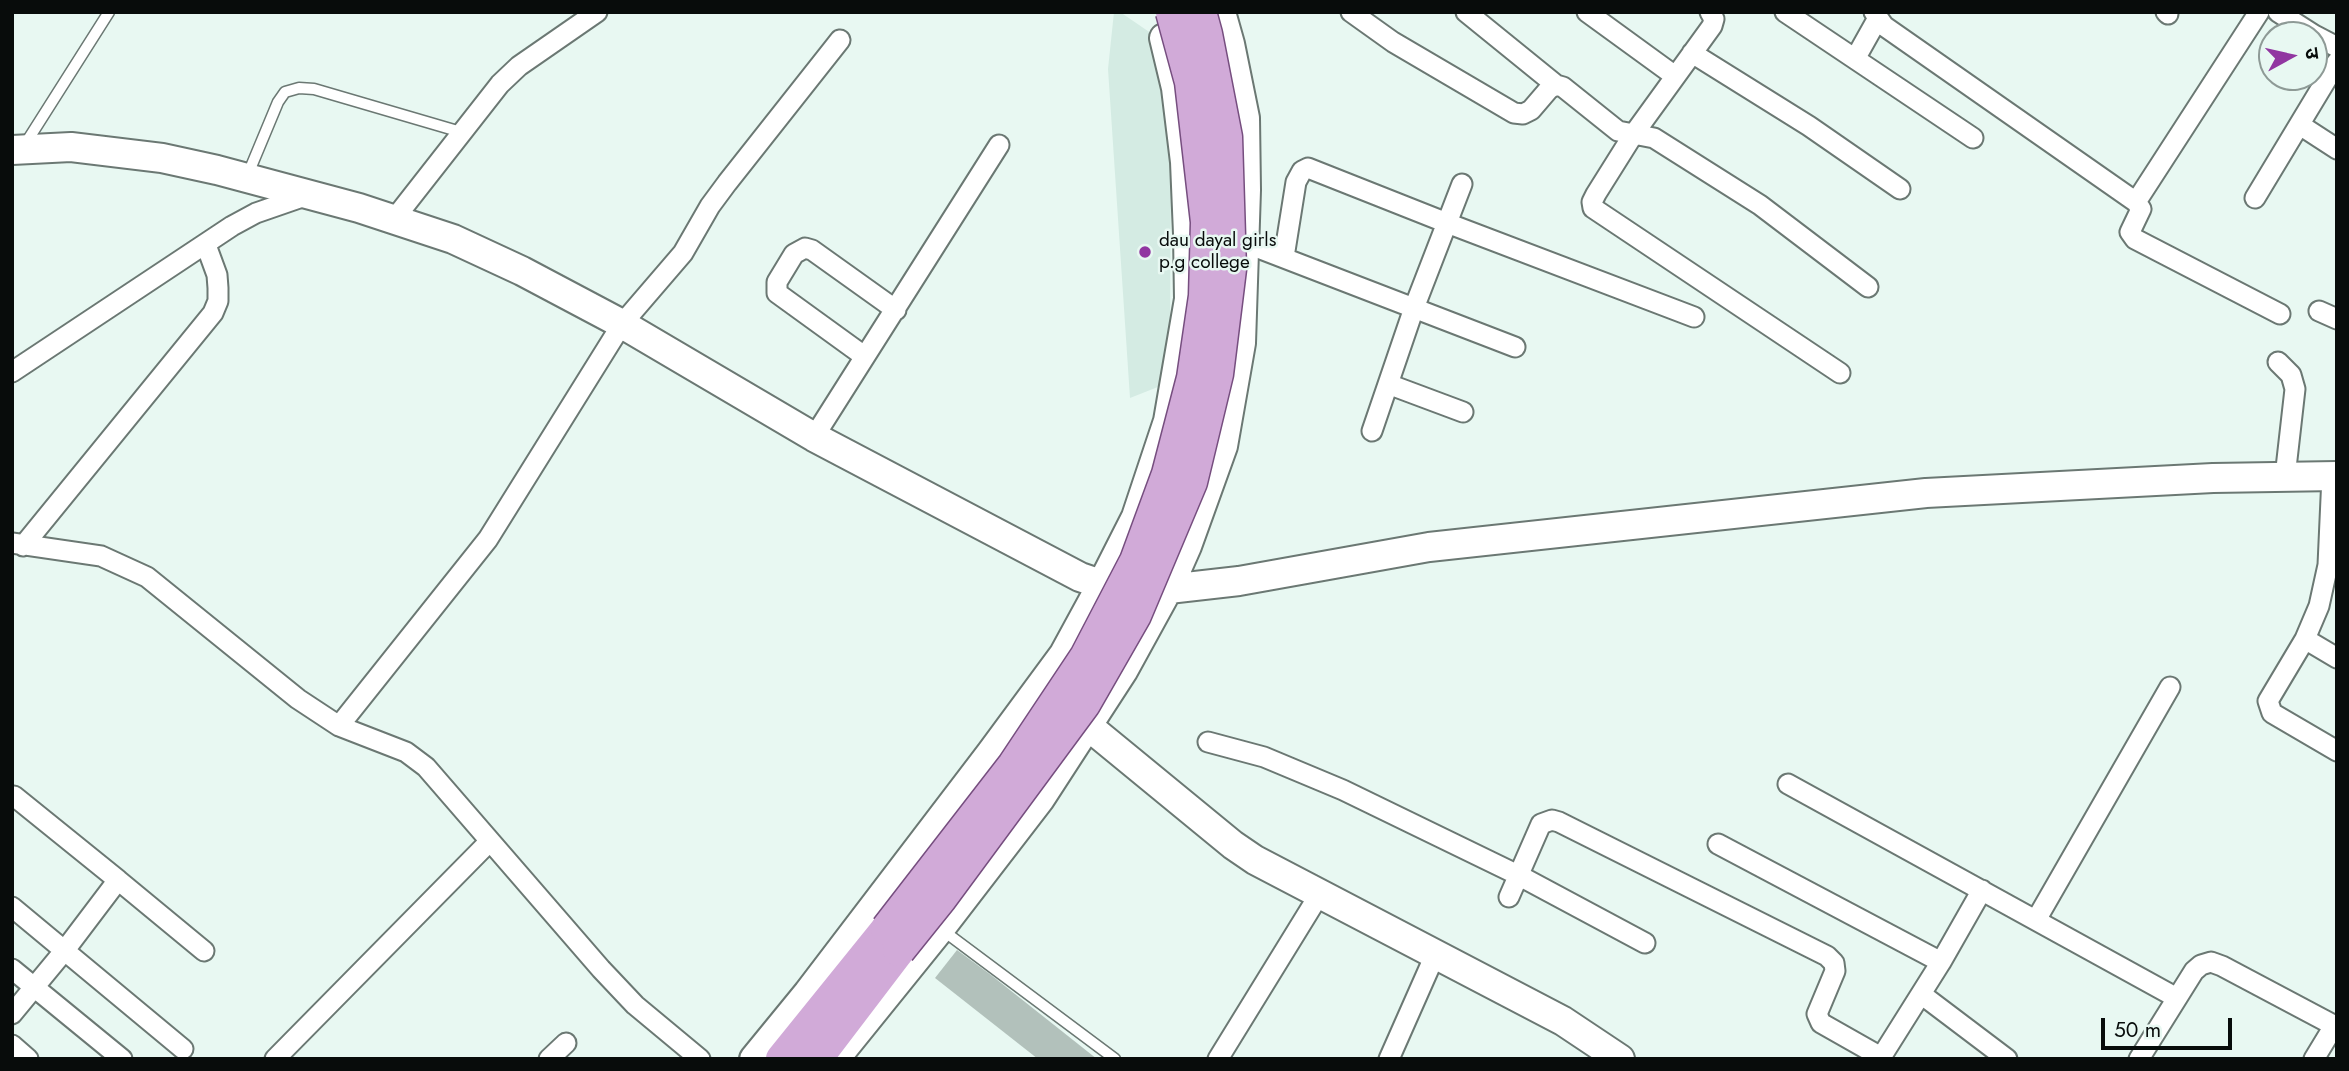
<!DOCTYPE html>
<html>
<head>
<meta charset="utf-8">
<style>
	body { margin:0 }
	#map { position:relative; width:2349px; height:1071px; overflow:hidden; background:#e8f8f2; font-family:Jost,"Noto Sans Devanagari",sans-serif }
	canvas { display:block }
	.frame { position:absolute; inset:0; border:14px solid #080c0b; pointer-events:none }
	.north { position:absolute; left:2258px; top:21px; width:70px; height:70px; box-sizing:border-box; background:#e8f8f2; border:2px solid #8e9a96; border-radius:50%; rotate:82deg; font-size:19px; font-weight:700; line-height:28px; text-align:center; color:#080c0b }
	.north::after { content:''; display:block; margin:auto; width:24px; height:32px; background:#9136a1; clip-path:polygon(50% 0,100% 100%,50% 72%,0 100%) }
	.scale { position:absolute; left:2101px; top:1018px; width:131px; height:32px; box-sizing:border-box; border:4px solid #080c0b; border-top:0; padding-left:9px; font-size:21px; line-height:24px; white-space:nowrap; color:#080c0b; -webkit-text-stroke:5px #e8f8f2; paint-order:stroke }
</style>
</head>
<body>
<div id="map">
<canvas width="2349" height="1071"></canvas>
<div class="frame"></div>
<div class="north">उ</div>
<div class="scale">50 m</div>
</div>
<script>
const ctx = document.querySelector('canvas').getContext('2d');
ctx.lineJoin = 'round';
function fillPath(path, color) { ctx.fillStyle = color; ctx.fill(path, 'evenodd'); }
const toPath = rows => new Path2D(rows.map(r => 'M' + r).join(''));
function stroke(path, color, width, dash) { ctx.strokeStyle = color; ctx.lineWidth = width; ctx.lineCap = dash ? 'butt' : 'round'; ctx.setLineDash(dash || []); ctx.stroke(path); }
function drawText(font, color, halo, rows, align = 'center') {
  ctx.font = font + ' Jost,sans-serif'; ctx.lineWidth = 5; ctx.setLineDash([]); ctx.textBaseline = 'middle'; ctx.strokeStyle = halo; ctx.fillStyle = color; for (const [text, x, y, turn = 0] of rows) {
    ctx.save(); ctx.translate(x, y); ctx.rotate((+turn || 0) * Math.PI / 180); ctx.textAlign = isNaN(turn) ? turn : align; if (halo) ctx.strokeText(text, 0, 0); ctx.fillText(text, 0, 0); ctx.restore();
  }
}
const built = toPath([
	[1114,12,1120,12,1161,40,1171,166,1170,338,1173,381,1130,398,1108,69]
]);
const building = toPath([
	[957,950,991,975,1097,1059,1038,1059,935,978]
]);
const lane = toPath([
	[24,146,109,12],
	[248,174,278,102,285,92,299,88,314,89,461,132],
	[941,929,1115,1059]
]);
const street = toPath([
	[1351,12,1393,42,1514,113,1523,114,1531,110,1549,89,1556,85,1563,87,1618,131,1654,138,1760,205,1868,287],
	[1466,12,1556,85],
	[1587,12,1675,76],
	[1710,12,1714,19,1712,26,1633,135,1596,194,1592,202,1593,208,1840,373],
	[1785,12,1973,138],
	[1874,12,1884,26,2136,202,2141,209,2130,232,2135,239,2280,314],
	[2166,12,2168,14],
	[2278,12,2314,35],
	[2314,35,2337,47],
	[1692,53,1809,126,1900,189],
	[1855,59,1878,18],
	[2300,125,2337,149],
	[2255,198,2337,62],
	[2136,202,2259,12],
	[395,218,500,84,519,66,597,12],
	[1245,243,1515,347],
	[1284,257,1296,182,1302,171,1308,168,1447,223,1694,317],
	[2319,311,2337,319],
	[864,356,777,293,777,282,794,254,805,248,812,250,896,310],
	[2278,362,2291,375,2295,389,2285,477],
	[12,372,232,226,256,213,308,195],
	[1388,384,1463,412],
	[1372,431,1414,308,1462,184],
	[814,437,999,145],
	[2332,476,2328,565,2319,606,2305,639,2268,701,2272,713,2337,751],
	[12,543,101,556,147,577,298,699,339,726,406,752,426,767,601,969,635,1005,700,1059],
	[23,546,213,313,218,301,218,288,217,275,206,245],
	[2305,639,2337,658],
	[339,726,488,539,622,324,683,253,710,206,727,183,840,40],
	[1208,742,1264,757,1343,790,1518,875,1645,943],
	[1788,784,2177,998],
	[1718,844,1941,962],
	[118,880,204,951],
	[1509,897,1541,824,1552,820,1559,822,1827,956,1834,963,1835,971,1817,1014,1821,1023,1881,1057],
	[12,907,183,1049],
	[2036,920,2170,687],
	[12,969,122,1059],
	[1921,994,2007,1059],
	[12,1014,65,950,118,880,14,796],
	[12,1045,28,1059],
	[275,1059,490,841],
	[549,1059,566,1043],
	[1218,1059,1319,895],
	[1389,1059,1435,955],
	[1880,1059,1941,962,1982,890],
	[2139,1059,2194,971,2201,965,2211,962,2222,966,2337,1027],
	[2314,1059,2334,1026]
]);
const secondary = toPath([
	[12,150,71,147,162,158,217,170,359,208,453,239,522,271,622,324,814,437,1080,577,1121,591,1151,591,1239,581,1429,547,1926,493,2213,478,2337,476],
	[1088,726,1233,845,1255,860,1563,1021,1620,1059],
	[754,1059,808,993,991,753,1064,654,1101,586,1136,517,1168,421,1189,299,1188,234,1185,162,1176,88,1164,38],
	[835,1059,940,929,1040,799,1123,671,1168,589,1187,546,1223,446,1241,343,1246,190,1245,118,1230,44,1221,12]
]);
const primary = toPath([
	[782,1059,887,929],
	[816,1059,899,950]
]);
const primaryBridge = toPath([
	[887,929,1014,765,1086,657,1136,561,1168,474,1193,378,1205,296,1207,222,1191,82,1172,12],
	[899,950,940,899,1084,704,1135,615,1191,482,1217,374,1230,269,1226,137,1206,34,1200,12]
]);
const markers = [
	[1145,252,7,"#9136a1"]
];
const poiNames = [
	["dau dayal girls",1159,241],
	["p.g college",1159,263]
];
fillPath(built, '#d4ebe3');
fillPath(building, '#b2c1bb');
stroke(lane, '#6b7873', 13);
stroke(street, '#6b7873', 23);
stroke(secondary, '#6b7873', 32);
stroke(primary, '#764e7f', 35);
stroke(lane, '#fff', 10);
stroke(street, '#fff', 19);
stroke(secondary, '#fff', 28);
stroke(primary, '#d1aad8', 32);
stroke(primaryBridge, '#764e7f', 35, []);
stroke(primaryBridge, '#d1aad8', 32);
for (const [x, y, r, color] of markers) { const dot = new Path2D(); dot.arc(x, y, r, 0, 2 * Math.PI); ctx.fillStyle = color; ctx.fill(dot); stroke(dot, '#e8f8f2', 2.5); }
drawText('19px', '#080c0b', '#e8f8f2', poiNames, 'left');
</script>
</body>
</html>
